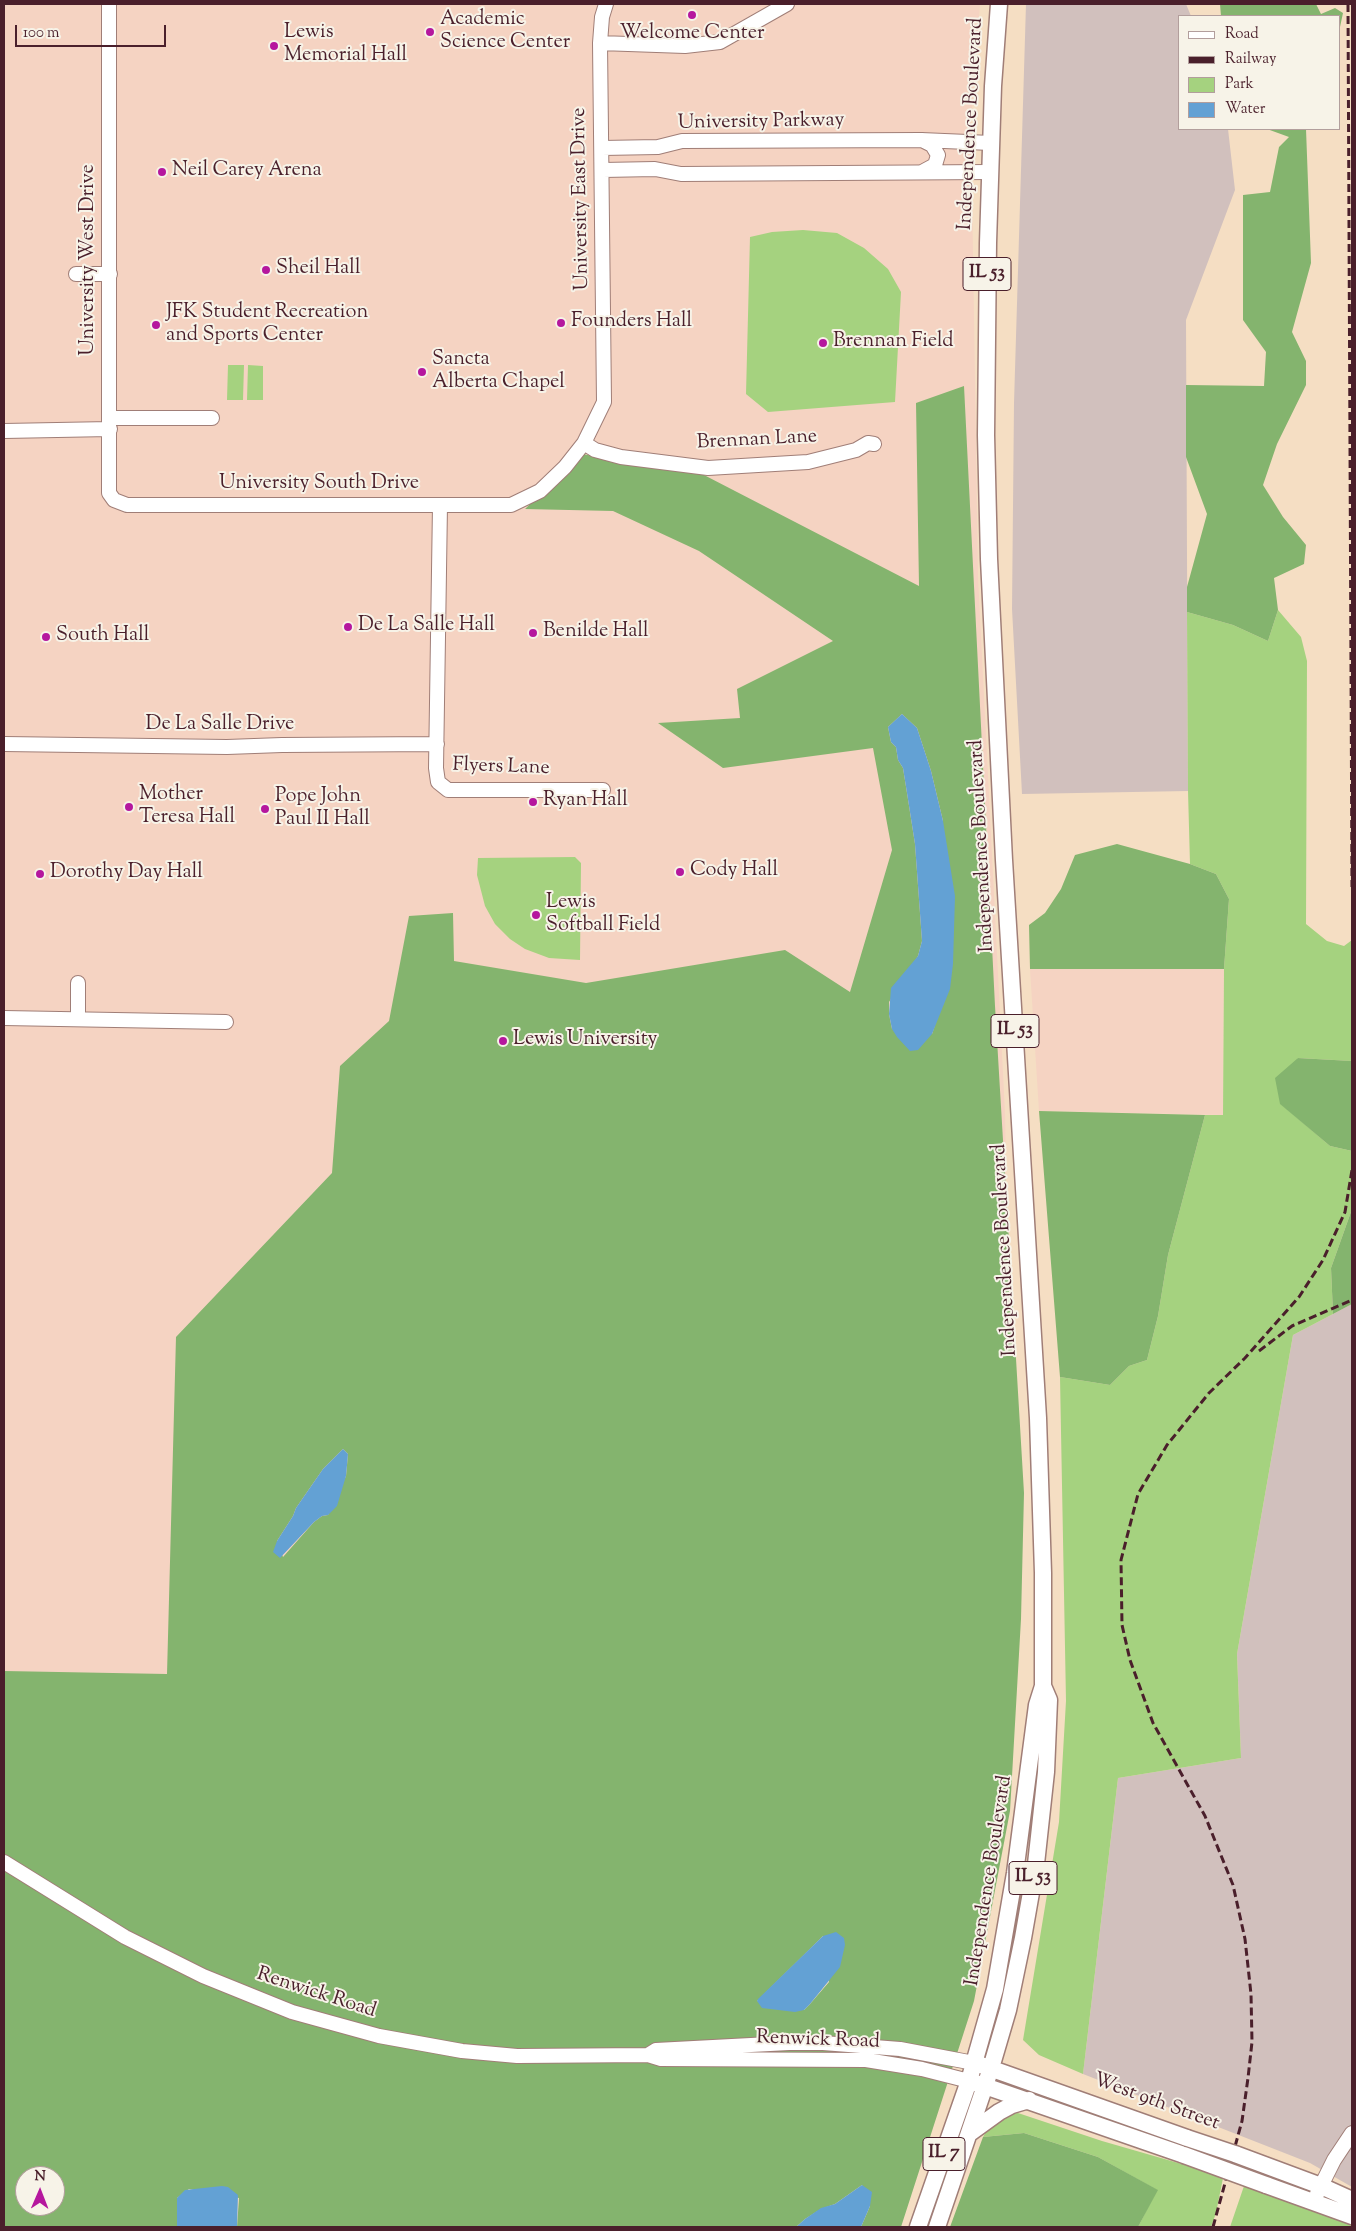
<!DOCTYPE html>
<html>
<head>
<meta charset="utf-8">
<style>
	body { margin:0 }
	#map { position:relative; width:1356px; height:2231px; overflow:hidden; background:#f5dec3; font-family:"Sorts Mill Goudy",serif }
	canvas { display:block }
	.frame { position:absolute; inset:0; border:5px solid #4a1f2b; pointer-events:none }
	.legend { position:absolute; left:1178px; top:15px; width:162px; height:115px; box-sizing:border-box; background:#f7f3e8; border:1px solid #b29e9c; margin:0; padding:6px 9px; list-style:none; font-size:15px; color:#4a1f2b }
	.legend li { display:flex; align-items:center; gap:10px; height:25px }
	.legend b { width:25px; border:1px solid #b29e9c }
	.north { position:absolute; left:15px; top:2166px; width:50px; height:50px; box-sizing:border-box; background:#f7f3e8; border:1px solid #b29e9c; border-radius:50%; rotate:1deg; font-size:14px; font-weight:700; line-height:20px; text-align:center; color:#4a1f2b }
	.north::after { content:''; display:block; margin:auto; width:18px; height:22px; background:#b5179e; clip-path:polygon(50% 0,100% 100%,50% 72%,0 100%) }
	.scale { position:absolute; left:15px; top:25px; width:151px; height:22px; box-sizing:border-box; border:2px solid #4a1f2b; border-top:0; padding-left:6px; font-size:15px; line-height:18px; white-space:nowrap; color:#4a1f2b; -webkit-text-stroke:4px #f7f3e8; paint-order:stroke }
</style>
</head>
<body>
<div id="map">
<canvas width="1356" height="2231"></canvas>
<div class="frame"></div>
<ul class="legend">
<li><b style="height:6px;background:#fff"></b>Road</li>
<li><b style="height:6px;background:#4a1f2b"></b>Railway</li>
<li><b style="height:14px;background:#a5d27f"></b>Park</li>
<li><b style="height:14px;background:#63a1d4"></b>Water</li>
</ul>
<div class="north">N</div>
<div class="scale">100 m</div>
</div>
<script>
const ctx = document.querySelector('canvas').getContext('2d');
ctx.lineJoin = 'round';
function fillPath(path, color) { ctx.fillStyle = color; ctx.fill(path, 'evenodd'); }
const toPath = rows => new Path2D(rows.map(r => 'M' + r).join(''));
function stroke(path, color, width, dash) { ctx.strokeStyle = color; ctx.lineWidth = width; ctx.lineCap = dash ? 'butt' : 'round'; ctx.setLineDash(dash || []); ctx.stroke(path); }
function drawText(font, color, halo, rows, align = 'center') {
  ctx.font = font + ' "Sorts Mill Goudy",serif'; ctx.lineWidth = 4; ctx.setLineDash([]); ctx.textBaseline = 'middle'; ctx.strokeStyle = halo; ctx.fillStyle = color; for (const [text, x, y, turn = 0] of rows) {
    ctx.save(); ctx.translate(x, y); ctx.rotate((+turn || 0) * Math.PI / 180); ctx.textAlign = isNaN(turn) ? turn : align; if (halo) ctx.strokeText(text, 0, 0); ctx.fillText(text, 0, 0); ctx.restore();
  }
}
const built = toPath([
	[4,4,980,4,971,122,978,577,1005,1113,1011,1449,4,1837],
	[1030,969,1224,969,1223,1115,1039,1111]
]);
const industrial = toPath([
	[1026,4,1186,4,1191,16,1180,16,1180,129,1228,129,1235,190,1186,320,1188,791,1022,794,1012,609,1014,403],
	[1352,1304,1352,2187,1310,2163,1083,2074,1118,1778,1241,1758,1237,1654,1293,1335]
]);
const green = toPath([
	[803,230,837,233,864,248,888,269,901,292,895,402,768,412,746,394,750,237,772,232],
	[228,365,244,365,243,400,227,400],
	[248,365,263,366,263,400,247,400],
	[1278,610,1301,637,1307,661,1306,924,1327,941,1344,946,1352,940,1352,1061,1298,1058,1281,1104,1330,1146,1352,1151,1352,1209,1331,1268,1333,1314,1293,1335,1237,1654,1241,1758,1118,1778,1083,2074,1039,2055,1023,2040,1059,1822,1066,1701,1060,1377,1110,1385,1129,1366,1147,1360,1158,1316,1168,1255,1205,1115,1223,1115,1224,969,1229,899,1216,874,1190,864,1188,791,1187,612,1233,625,1268,641],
	[575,857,581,863,580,960,549,958,525,949,510,939,495,924,485,906,477,875,478,858],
	[1018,2113,1102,2141,1206,2171,1223,2178,1216,2213,1211,2227,1138,2227,1157,2190,1098,2157,1024,2133,983,2137,993,2119,1005,2114],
	[1244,2186,1352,2225,1352,2227,1230,2227]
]);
const forest = toPath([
	[1220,4,1316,4,1321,14,1335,8,1343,13,1340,27,1340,16,1221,16],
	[1267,129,1306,129,1311,263,1292,332,1306,361,1306,385,1277,444,1263,485,1283,517,1306,545,1304,564,1274,578,1278,610,1268,641,1233,625,1187,612,1187,587,1207,514,1186,457,1186,385,1264,386,1266,352,1243,320,1243,195,1270,192,1279,147,1289,137],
	[964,386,995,1006,1024,1493,1021,1619,1010,1811,974,2001,901,2227,861,2227,870,2206,862,2185,835,2204,821,2209,805,2219,796,2227,237,2227,239,2198,189,2189,177,2198,177,2227,4,2227,4,1671,167,1674,176,1337,332,1173,340,1066,389,1021,409,916,453,913,454,961,586,983,785,950,850,992,892,850,873,748,723,768,658,723,740,718,737,689,833,641,699,551,613,511,525,509,582,454,704,475,919,586,916,403],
	[902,714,917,728,931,771,943,821,935,1025,932,1034,892,1029,889,1014,889,1002,918,956,922,941,915,844,907,793,903,768,898,760,896,747,891,742,888,727],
	[343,1449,348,1454,346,1476,328,1515,322,1516,314,1522,283,1557,277,1541,293,1516,296,1508,323,1469],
	[823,1936,829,1982,810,2004,804,2010,757,2001],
	[25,2176,55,2176,55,2206,25,2206],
	[1117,844,1190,864,1216,874,1229,899,1224,969,1030,969,1029,925,1045,913,1061,889,1075,855],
	[1298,1058,1352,1061,1352,1151,1330,1146,1280,1104,1275,1078],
	[1039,1111,1205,1115,1168,1255,1158,1316,1147,1360,1129,1366,1110,1385,1060,1377],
	[1352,1209,1352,1304,1333,1314,1331,1268],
	[1024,2133,1098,2157,1158,2190,1138,2227,950,2227,983,2137]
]);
const water = toPath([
	[902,714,917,728,931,771,943,821,955,896,953,964,950,989,932,1034,918,1050,910,1051,897,1037,892,1029,889,1014,891,988,918,956,922,941,915,844,907,793,903,768,898,760,896,747,891,742,888,727],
	[343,1449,348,1454,346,1476,337,1506,328,1515,322,1516,314,1522,280,1558,273,1552,277,1541,293,1516,296,1508,323,1469],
	[836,1932,844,1938,845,1945,840,1967,810,2004,804,2010,795,2012,762,2008,757,2001,758,1999,823,1936],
	[862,2185,872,2192,870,2206,861,2227,796,2227,805,2219,821,2208,835,2204],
	[222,2186,228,2187,238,2195,237,2227,177,2227,177,2198,185,2190]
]);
const minor = toPath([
	[109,4,109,493,114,500,127,505,511,505,540,491,565,467,584,443,604,402,600,43,602,17,606,4],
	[600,43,685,46,720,42,787,4],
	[922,140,932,145,938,155,935,165,922,172],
	[602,148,658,147,682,141,921,140,991,143],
	[603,170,655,169,681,174,990,172],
	[76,274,110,274],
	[110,418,212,418],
	[4,431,110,429],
	[584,443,595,450,621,457,708,468,808,462,856,450,868,443,874,444],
	[440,505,436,768,438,782,448,790,603,790],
	[4,744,227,747,282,745,437,744],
	[4,1018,226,1022],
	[78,1019,78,983],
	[4,1862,125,1937,203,1976,292,2012,379,2036,462,2051,517,2056,648,2055,661,2059,866,2060,922,2069,969,2081],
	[648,2055,656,2050,789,2043,823,2043,900,2049,974,2063],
	[1317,2194,1334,2160,1352,2133]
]);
const major = toPath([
	[981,2065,1187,2138],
	[976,2083,1184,2155],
	[970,2133,999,2112,1012,2105,1029,2100],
	[1235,2154,1321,2186,1352,2200],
	[1266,2185,1352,2216],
	[918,2227,969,2081,995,1989,1015,1873,1037,1705,1043,1686,1043,1573,1038,1418,1004,860,989,559,986,435,988,243,993,86,999,4],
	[937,2227,991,2068,1008,2010,1023,1938,1036,1864,1046,1772,1049,1700,1043,1686]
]);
const rail = toPath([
	[1348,4,1352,887],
	[1259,1351,1292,1326,1352,1300],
	[1213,2227,1242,2121,1248,2078,1252,2042,1251,1994,1245,1939,1233,1885,1205,1816,1153,1723,1130,1660,1122,1625,1121,1560,1138,1494,1167,1445,1209,1393,1245,1358,1299,1297,1323,1260,1345,1212,1352,1170]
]);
const majorBridge = toPath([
	[1187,2138,1235,2154],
	[1184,2155,1266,2185]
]);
const markers = [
	[692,15,5,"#b5179e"],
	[430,32,5,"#b5179e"],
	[274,46,5,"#b5179e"],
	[162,172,5,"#b5179e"],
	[266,270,5,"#b5179e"],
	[561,323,5,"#b5179e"],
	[156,325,5,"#b5179e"],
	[823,343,5,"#b5179e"],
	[422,372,5,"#b5179e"],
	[348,627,5,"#b5179e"],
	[533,633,5,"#b5179e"],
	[46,637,5,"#b5179e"],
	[533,802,5,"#b5179e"],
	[129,807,5,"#b5179e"],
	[265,809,5,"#b5179e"],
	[680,872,5,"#b5179e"],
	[40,874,5,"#b5179e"],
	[536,915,5,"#b5179e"],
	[503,1041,5,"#b5179e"]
];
const shields = [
	[987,274,48],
	[1015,1031,48],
	[1033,1878,48],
	[944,2154,42]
];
const shieldNames = [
	["IL 53",987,274],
	["IL 53",1015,1031],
	["IL 53",1033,1878],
	["IL 7",944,2154]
];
const poiNames = [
	["Academic",440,21],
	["Science Center",440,44],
	["Lewis",284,34],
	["Memorial Hall",284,57],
	["Welcome Center",692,35,"center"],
	["Neil Carey Arena",172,172],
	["Sheil Hall",276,270],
	["JFK Student Recreation",166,314],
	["and Sports Center",166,337],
	["Founders Hall",571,323],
	["Brennan Field",833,343],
	["Sancta",432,361],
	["Alberta Chapel",432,384],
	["De La Salle Hall",358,627],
	["Benilde Hall",543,633],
	["South Hall",56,637],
	["Mother",139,796],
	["Teresa Hall",139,819],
	["Pope John",275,798],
	["Paul II Hall",275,821],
	["Ryan Hall",543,802],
	["Cody Hall",690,872],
	["Dorothy Day Hall",50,874],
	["Lewis",546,904],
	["Softball Field",546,927],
	["Lewis University",513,1041]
];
const streetNames = [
	["University Parkway",761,123,-1],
	["Independence Boulevard",972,124,-87],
	["University East Drive",582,199,-91],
	["University West Drive",90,260,-90],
	["Brennan Lane",757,441,-3],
	["University South Drive",319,485],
	["De La Salle Drive",220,726],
	["Flyers Lane",501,768,2],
	["Independence Boulevard",983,846,-93],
	["Independence Boulevard",1006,1250,-93],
	["Independence Boulevard",990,1881,-81],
	["Renwick Road",316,1994,18],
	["Renwick Road",818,2041,2],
	["West 9th Street",1156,2103,20]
];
fillPath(built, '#f5d3c2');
fillPath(industrial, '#d1c0bd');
fillPath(green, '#a5d27f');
fillPath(forest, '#84b46e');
fillPath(water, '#63a1d4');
stroke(minor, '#a07e77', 16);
stroke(major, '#a07e77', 19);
stroke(minor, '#fff', 14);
stroke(major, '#fff', 16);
stroke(rail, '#4a1f2b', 3, [8, 4]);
stroke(majorBridge, '#a07e77', 19, []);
stroke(majorBridge, '#fff', 16);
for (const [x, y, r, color] of markers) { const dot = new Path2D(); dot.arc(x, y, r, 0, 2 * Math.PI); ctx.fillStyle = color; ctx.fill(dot); stroke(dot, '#f7f3e8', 2); }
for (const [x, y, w] of shields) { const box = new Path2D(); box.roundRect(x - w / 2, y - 16.5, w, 33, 4); ctx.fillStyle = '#f7f3e8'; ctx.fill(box); stroke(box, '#4a1f2b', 1); }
drawText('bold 19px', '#4a1f2b', null, shieldNames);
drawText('20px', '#4a1f2b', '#f7f3e8', poiNames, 'left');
drawText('20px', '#4a1f2b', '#f7f3e8', streetNames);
</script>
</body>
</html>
